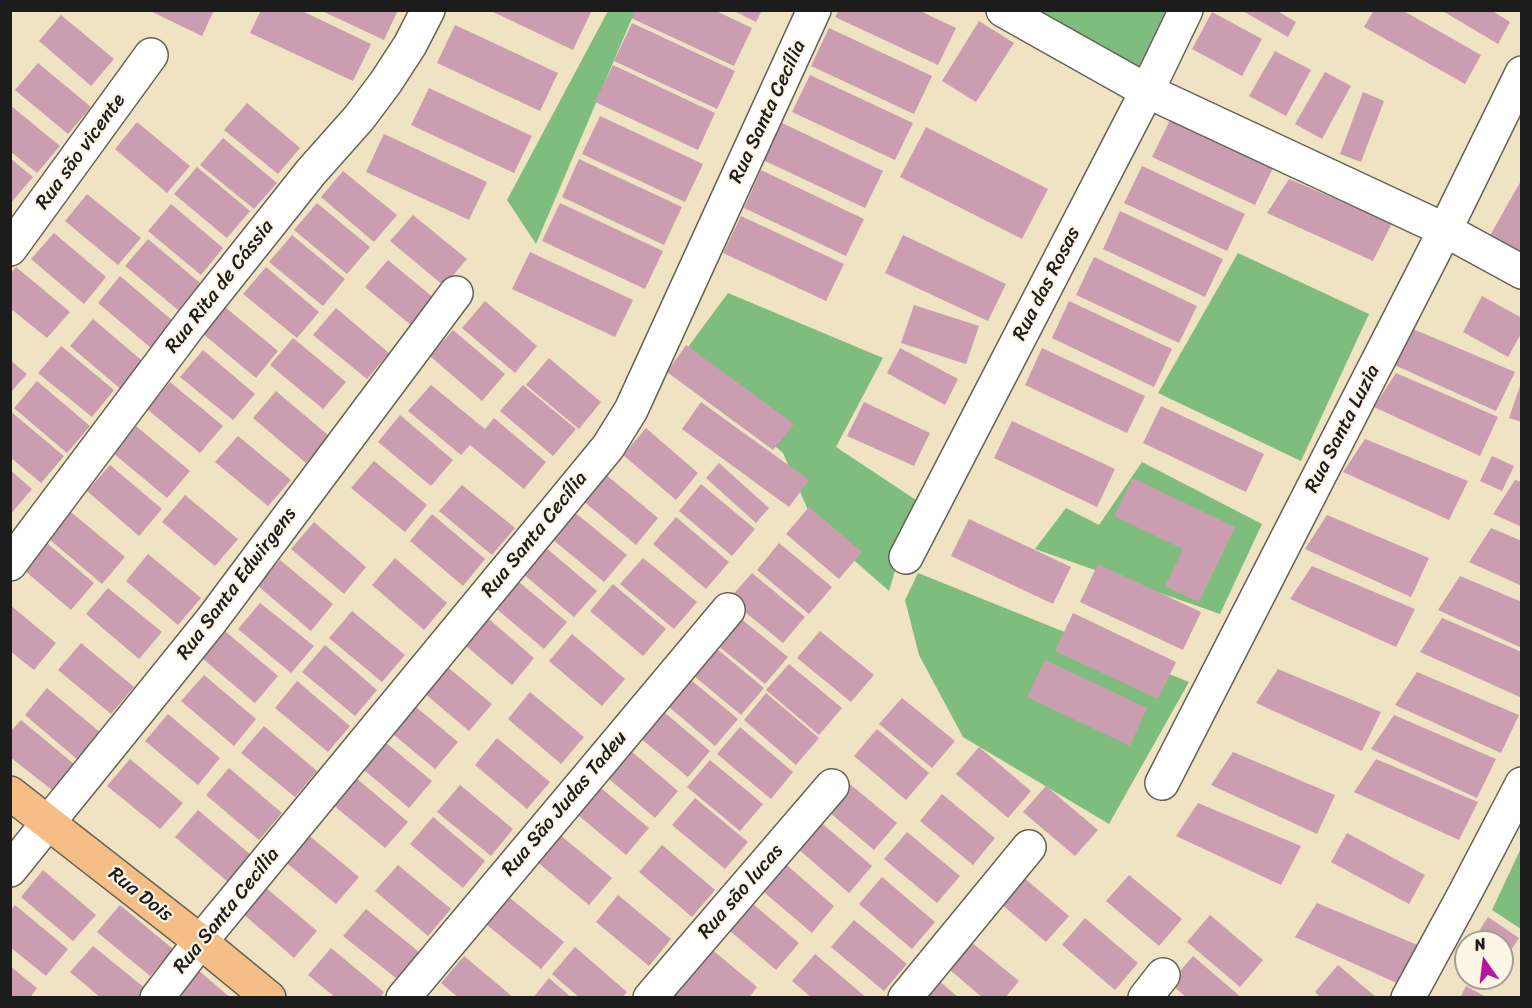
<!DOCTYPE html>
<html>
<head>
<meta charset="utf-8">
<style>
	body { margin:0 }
	#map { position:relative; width:1532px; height:1008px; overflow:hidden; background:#efe3c3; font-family:Sriracha,sans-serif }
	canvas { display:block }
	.frame { position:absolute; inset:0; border:12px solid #1c1c1c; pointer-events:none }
	.north { position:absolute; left:1454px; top:930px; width:60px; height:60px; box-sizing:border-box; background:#fcf5e5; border:2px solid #a29e95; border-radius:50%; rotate:346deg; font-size:16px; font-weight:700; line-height:24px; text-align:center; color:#1c1c1c }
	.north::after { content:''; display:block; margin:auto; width:21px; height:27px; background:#b5179e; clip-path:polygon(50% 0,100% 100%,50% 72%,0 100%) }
</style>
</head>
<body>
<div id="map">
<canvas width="1532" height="1008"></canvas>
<div class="frame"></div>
<div class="north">N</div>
</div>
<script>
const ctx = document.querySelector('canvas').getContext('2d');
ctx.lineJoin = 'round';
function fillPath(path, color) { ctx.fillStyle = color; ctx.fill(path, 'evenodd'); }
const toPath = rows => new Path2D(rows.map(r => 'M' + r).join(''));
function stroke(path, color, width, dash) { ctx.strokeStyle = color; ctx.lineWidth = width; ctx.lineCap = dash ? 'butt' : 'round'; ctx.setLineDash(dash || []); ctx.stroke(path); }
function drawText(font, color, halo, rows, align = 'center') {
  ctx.font = font + ' Sriracha,sans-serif'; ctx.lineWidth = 4.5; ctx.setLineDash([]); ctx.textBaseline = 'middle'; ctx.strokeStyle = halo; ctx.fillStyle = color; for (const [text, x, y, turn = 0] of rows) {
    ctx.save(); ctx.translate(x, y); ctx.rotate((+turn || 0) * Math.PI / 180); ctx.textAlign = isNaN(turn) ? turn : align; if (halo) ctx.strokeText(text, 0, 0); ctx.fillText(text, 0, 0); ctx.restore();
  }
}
const forest = toPath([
	[608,11,635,11,536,244,507,200],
	[1020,11,1168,11,1139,77],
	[1238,253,1369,314,1301,461,1158,393],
	[728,293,883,358,836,447,916,500,889,591,815,526,783,453,677,362],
	[1142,462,1262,524,1220,614,1035,549,1066,508,1099,525],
	[918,573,1189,682,1109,824,963,737,919,655,905,600],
	[1521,848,1521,929,1492,910]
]);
const building = toPath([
	[148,10,214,10,202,36],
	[261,10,300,10,371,44,353,81,250,33],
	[320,10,398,10,384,40],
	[489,10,587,10,591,12,573,50],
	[635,10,714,10,752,28,734,66,631,18],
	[732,10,762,10,756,22],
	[839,10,918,10,956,28,938,65,835,17],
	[1241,10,1276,10,1296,22,1288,37],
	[1374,10,1402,10,1481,55,1465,84,1364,27],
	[1441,10,1491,10,1510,22,1498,44],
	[1212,12,1262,39,1242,76,1192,49],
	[61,15,114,59,91,86,39,41],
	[979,21,1014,43,976,102,942,81],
	[632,23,735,71,717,109,614,61],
	[455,25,558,73,540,111,437,63],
	[829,28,932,76,914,114,811,66],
	[1275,51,1311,70,1286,116,1249,96],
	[38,63,91,107,68,134,15,90],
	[613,65,715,113,698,150,595,102],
	[1325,72,1351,86,1322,139,1295,124],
	[810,75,913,123,895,160,792,112],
	[429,88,532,136,514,173,411,125],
	[1363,92,1384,101,1361,162,1340,154],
	[247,103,300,148,278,174,224,130],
	[10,105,60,146,37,173,10,151],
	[600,116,703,164,685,202,582,154],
	[1170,120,1273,168,1255,205,1152,157],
	[137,122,190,166,167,193,115,149],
	[780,122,883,171,865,208,763,160],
	[926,127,1048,189,1022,239,900,177],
	[384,134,487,182,469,220,366,172],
	[223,138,277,183,254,209,200,165],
	[10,158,33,177,10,204],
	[579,159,682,207,664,245,562,197],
	[1142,166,1245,214,1227,251,1124,203],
	[197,167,250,211,227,238,174,194],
	[761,170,864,219,846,256,744,208],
	[343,171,397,215,374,242,321,197],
	[1289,179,1392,223,1373,261,1267,213],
	[1522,179,1522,257,1488,239],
	[87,194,141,238,118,265,65,221],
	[317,203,370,247,347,274,294,230],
	[560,203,663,251,645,289,542,241],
	[171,204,223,248,201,275,148,231],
	[1120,211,1223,259,1205,297,1103,249],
	[413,215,467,259,444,286,390,241],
	[741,216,844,264,826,301,723,253],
	[54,233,106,277,84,304,31,259],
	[292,235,345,279,323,306,269,262],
	[903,235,1006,284,988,321,885,273],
	[148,239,200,283,178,310,125,266],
	[530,252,633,300,615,337,512,289],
	[1094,257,1197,306,1179,343,1076,295],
	[388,260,441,304,418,331,365,287],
	[16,267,70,312,47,338,10,308,10,274],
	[266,267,319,312,297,338,243,294],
	[120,276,173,321,151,348,98,303],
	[1482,296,1522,318,1522,332,1508,357,1463,332],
	[485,301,537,346,515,373,462,328],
	[1069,301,1172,349,1154,387,1052,338],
	[914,305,979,326,966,364,901,343],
	[225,307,278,351,256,378,202,333],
	[336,308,389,353,367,379,313,335],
	[93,319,146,364,123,391,70,346],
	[1413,329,1515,372,1496,411,1390,363],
	[453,330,505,374,482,401,430,356],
	[293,338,346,382,323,409,270,365],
	[686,345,794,424,773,450,667,372],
	[61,346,114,390,92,417,38,373],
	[900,348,958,379,945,405,887,373],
	[1042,348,1145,396,1127,433,1025,385],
	[203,350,255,394,233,420,180,377],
	[549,358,601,402,579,429,526,385],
	[10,360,27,374,10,393],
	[1396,373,1498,417,1480,456,1374,407],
	[37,381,90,426,67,453,14,408],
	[170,382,223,426,200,453,147,409],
	[1521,383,1522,383,1522,422,1509,418],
	[431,385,485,429,494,418,546,462,524,489,470,445,461,455,408,411],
	[523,385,576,429,553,456,500,411],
	[276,391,329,436,306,463,253,418],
	[701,402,809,480,789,507,682,429],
	[864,402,930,433,914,466,847,436],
	[1161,406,1264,454,1246,492,1143,443],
	[10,411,64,456,41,483,10,457],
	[400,415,453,460,431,486,378,442],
	[1012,421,1115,469,1097,507,994,458],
	[136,426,190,471,167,498,113,453],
	[646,428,698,473,676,500,623,455],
	[238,436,291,480,268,506,215,462],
	[1365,439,1468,481,1449,520,1343,472],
	[1492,456,1514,466,1502,491,1480,481],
	[374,461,427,505,405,532,351,488],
	[719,463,769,508,756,523,706,478],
	[110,465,162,509,139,536,87,491],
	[10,470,32,489,10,515],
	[605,474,658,518,636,545,583,501],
	[1133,478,1235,527,1199,602,1165,586,1183,549,1114,516],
	[1515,480,1522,482,1522,527,1493,514],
	[701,484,755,529,732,556,679,511],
	[462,485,515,528,492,555,439,511],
	[185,495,238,539,215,566,162,522],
	[809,507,862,552,839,579,786,534],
	[573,511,627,555,604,582,551,538],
	[71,512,125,557,102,584,49,539],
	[432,514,485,559,463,586,410,541],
	[1327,515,1429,558,1411,597,1305,549],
	[676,517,729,562,706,589,653,544],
	[969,519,1071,567,1053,604,951,556],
	[314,522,366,567,344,594,291,549],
	[1491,528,1522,541,1522,586,1469,562],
	[41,538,94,583,71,610,18,565],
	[779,543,832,587,809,614,757,570],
	[544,546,597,591,574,617,522,573],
	[148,554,201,598,178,625,126,581],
	[395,558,447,603,424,630,372,585],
	[643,558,697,602,674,629,620,584],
	[280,560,333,604,311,631,258,586],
	[1098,564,1201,612,1183,650,1080,602],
	[1312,566,1415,609,1396,647,1290,599],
	[752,573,805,617,783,643,729,599],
	[1460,576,1522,602,1522,648,1438,610],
	[514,578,567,622,544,649,492,605],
	[613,584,666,629,643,656,590,611],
	[108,588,162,632,139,659,86,614],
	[260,603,314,646,291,673,238,629],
	[10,605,56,643,34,670,10,651],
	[352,611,405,655,382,682,329,638],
	[482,613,534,658,512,685,459,640],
	[734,613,788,657,765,684,711,640],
	[1073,613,1176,662,1158,699,1055,651],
	[1442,618,1522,652,1522,698,1420,652],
	[225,631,278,676,255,703,202,658],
	[820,631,874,675,851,702,797,658],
	[572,634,625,679,602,706,549,661],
	[81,643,134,687,111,714,58,670],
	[711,644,764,688,741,715,688,671],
	[325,645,377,690,355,716,302,672],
	[439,660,492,704,469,731,417,687],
	[1045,660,1147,708,1130,746,1027,697],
	[789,664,842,708,819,735,766,690],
	[1278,669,1381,712,1362,751,1256,703],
	[1417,672,1519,715,1501,753,1395,705],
	[204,675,256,719,234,746,181,701],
	[685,675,738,719,715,746,662,701],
	[297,681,350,726,328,752,275,708],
	[47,688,101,733,78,760,25,715],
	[530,692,584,737,561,764,508,719],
	[766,693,819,738,796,765,744,720],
	[405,698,458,742,435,769,382,725],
	[902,698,955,741,932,768,879,724],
	[658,707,710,751,688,777,635,734],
	[168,714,220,758,198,785,145,741],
	[1394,715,1496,759,1477,798,1371,749],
	[21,720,74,764,52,790,10,757,10,732],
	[264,726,317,771,295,797,241,753],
	[740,727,793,772,771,799,717,754],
	[877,729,929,773,906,800,854,756],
	[379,737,432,781,409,808,357,764],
	[497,738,550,782,527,809,475,765],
	[625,746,678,791,655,818,602,773],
	[979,747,1031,791,1008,818,956,774],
	[1233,752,1335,795,1317,834,1211,785],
	[130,759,183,803,160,829,107,786],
	[1376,759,1478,802,1459,840,1354,792],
	[710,760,763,804,740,831,687,787],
	[229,768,282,813,259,840,206,795],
	[355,777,408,822,385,848,332,804],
	[845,780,897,823,874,850,822,806],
	[596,784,649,828,626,855,573,811],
	[460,785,513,829,491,856,437,812],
	[1046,786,1098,830,1075,856,1023,812],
	[942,794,995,838,973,865,920,821],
	[695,798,748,842,725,869,672,825],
	[1198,803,1301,846,1281,885,1176,836],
	[198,810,251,855,228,882,175,837],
	[433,817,485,861,463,888,410,844],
	[819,821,872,866,849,893,797,848],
	[907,832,960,876,937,903,884,859],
	[306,833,359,877,336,904,283,860],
	[1347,833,1425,875,1409,904,1331,862],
	[559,834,612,878,589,905,536,861],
	[662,845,715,890,692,917,639,872],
	[782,861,834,906,812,933,759,888],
	[398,865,451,909,428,936,375,891],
	[43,870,96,915,73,941,21,897],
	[1016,871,1069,916,1046,942,994,898],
	[1129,875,1182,919,1159,946,1106,901],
	[882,877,935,922,912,949,859,904],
	[264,886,317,931,294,958,242,913],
	[618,895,671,939,649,966,596,922],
	[510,898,564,942,541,969,487,925],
	[746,898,799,943,776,970,723,925],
	[1317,903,1420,946,1401,985,1295,937],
	[15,905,68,949,46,976,10,947,10,911],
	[120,905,173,949,150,976,97,932],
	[366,909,419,952,397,979,343,936],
	[1210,915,1263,960,1240,987,1187,942],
	[1488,917,1519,938,1502,964,1502,942,1472,942],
	[1085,918,1138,963,1115,990,1062,945],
	[854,920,907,964,884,991,831,947],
	[966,938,1019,981,1005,998,983,998,943,964],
	[704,943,757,987,749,998,658,998],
	[93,946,146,989,139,998,101,998,70,972],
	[575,947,627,992,622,998,580,998,552,974],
	[331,948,384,992,380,998,336,998,308,975],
	[815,954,867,998,812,998,792,981],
	[464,956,514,998,459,998,441,983],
	[1193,956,1242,998,1187,998,1170,983],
	[1338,965,1377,998,1321,998,1315,992],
	[10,966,37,988,30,998,10,998],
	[198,970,231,998,177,998],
	[930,973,959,998,909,998],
	[549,978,572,998,533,998],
	[1466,986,1488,998,1460,998]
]);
const minor = toPath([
	[1003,10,1147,91,1445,230,1522,272],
	[10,249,151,55],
	[906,557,1147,91,1186,10],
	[10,564,191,323,311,172,359,118,386,82,410,45,428,10],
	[1162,783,1445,230,1522,73],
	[10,870,211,621,456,293],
	[157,998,196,947,608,447,631,410,814,10],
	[403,998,728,610],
	[650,998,832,786],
	[905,998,1029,847],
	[1145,998,1163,975],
	[1408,998,1465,893,1522,784]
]);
const major = toPath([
	[10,793,201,942,269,998]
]);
const streetNames = [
	["Rua Santa Cecília",768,112,-65],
	["Rua são vicente",81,152,-54],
	["Rua das Rosas",1047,284,-63],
	["Rua Rita de Cássia",220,287,-52],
	["Rua Santa Luzia",1343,429,-63],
	["Rua Santa Cecília",535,535,-51],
	["Rua Santa Edwirgens",237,584,-53],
	["Rua São Judas Tadeu",565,804,-50],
	["Rua são lucas",741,892,-49],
	["Rua Dois",140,895,38],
	["Rua Santa Cecília",227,911,-51]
];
fillPath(forest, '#7ebd7e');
fillPath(building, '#cb9db0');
stroke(minor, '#666256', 36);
stroke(major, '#666256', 36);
stroke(minor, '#fff', 33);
stroke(major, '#f6be87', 33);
drawText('20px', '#1c1c1c', '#fcf5e5', streetNames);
</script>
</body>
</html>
